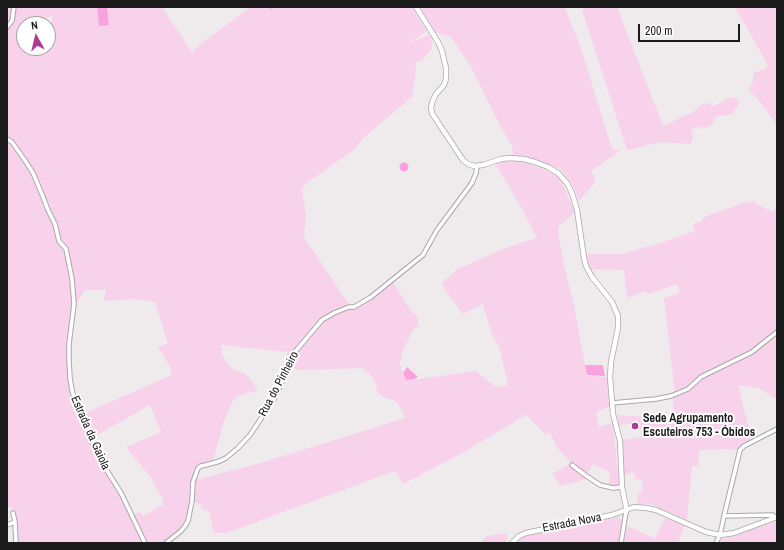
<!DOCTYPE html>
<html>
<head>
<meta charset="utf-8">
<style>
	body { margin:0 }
	#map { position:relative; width:784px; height:550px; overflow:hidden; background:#efebed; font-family:"Archivo Narrow",sans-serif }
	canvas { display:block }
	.frame { position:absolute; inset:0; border:8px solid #1c1b1c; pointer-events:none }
	.north { position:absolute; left:16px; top:16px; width:40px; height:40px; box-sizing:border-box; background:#fff; border:1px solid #a4a4a4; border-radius:50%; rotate:352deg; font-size:11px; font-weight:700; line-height:16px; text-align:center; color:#1c1b1c }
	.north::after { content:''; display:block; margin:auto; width:14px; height:18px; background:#af3a91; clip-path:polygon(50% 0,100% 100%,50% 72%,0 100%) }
	.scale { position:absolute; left:638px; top:24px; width:102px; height:18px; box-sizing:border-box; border:2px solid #1c1b1c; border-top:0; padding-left:5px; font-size:12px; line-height:14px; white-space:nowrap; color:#1c1b1c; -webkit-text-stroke:3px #fff; paint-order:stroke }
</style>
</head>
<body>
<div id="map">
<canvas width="784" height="550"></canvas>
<div class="frame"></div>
<div class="north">N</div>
<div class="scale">200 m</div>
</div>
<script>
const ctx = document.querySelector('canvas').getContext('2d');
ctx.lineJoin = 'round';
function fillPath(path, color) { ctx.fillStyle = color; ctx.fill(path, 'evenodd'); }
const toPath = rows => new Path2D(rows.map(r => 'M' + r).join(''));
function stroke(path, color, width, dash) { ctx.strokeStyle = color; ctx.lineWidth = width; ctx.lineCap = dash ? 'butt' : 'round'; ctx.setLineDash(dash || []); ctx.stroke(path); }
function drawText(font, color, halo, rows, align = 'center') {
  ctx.font = font + ' "Archivo Narrow",sans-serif'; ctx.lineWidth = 4; ctx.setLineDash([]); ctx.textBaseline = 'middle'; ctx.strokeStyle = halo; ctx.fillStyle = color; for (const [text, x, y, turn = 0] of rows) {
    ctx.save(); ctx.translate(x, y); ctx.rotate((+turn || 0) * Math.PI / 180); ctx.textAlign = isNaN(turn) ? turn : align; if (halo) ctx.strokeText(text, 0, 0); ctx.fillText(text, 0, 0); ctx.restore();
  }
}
const green = toPath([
	[7,7,97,7,99,25,109,25,107,7,162,7,192,52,204,41,251,7,412,7,427,31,409,43,431,34,432,49,421,61,416,62,415,79,412,93,414,95,362,139,356,148,307,183,302,189,306,214,304,237,352,309,392,280,411,311,417,316,419,328,416,327,410,336,403,351,400,363,403,375,406,380,419,379,476,371,496,387,508,385,499,346,492,335,483,304,463,314,441,284,456,270,500,250,537,238,521,207,495,163,506,161,525,162,547,171,557,176,562,183,575,212,558,227,559,238,567,279,573,300,587,376,608,377,609,407,596,412,599,427,613,423,619,485,609,485,610,472,593,464,586,475,590,478,561,486,552,474,571,463,555,445,550,432,545,434,526,415,464,452,403,484,395,471,226,533,214,533,209,511,201,509,202,505,192,501,185,526,165,543,16,543,13,515,11,507,7,508],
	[53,16,48,36,48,41,59,45,48,44,48,48,24,48,24,24,42,24,45,18],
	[85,290,106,290,104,301,135,299,155,302,168,344,158,347,169,365,172,375,81,415,72,390,69,360,76,304],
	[221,345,287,352,291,363,296,370,363,368,371,375,376,385,377,392,383,397,396,401,403,412,405,418,264,462,192,481,198,468,212,464,224,421,233,401,240,395,258,391,249,377,244,373,233,369,227,363,222,354],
	[150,405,161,432,126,447,152,479,163,500,163,505,143,516,140,512,132,515,100,457,92,438],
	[420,7,565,7,568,16,581,48,612,149,620,151,591,171,596,181,579,201,572,184,565,174,558,168,537,161,514,155,511,144,499,124,470,65,451,37,435,32],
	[587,7,617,7,663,126,693,112,697,109,702,104,708,103,710,104,712,107,727,99,735,97,740,103,732,114,715,117,714,122,710,126,702,129,700,126,691,130,693,137,691,144,661,142,627,150,582,10],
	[735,7,777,7,777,125,757,98,748,90,751,86,753,82,753,73,765,69,768,65],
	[753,201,766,209,772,211,777,208,777,400,759,388,738,385,752,441,740,450,727,449,699,450,698,466,692,466,687,520,667,511,660,509,657,506,646,503,643,505,638,504,637,495,643,490,641,485,644,484,640,479,637,480,633,472,624,476,622,440,641,437,640,423,619,425,618,415,674,419,673,397,673,395,675,394,664,298,680,293,677,284,654,292,649,294,644,291,627,298,624,270,590,269,586,254,623,254,663,242,695,231,693,225,695,223,701,222,704,217,743,203],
	[618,517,620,518,622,522,618,543,516,543,522,538,529,535],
	[665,518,685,525,678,543,624,543,627,526,655,538],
	[777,521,777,543,719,543,722,539],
	[508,533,506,543,482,543,482,541,487,536]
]);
const water = toPath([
	[97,7,107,7,109,25,99,26],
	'399.5 167a4.5 4.5 0 1 1 9 0a4.5 4.5 0 1 1-9 0Z',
	[585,365,602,365,603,366,605,376,587,375],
	[407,367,418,377,414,379,406,380,403,373]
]);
const stream = toPath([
	[269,7,272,10]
]);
const minor = toPath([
	[7,27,12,21,14,7],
	[7,139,12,142,24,159,33,173,41,192,48,210,55,224,59,241,66,249,72,279,74,304,69,344,69,360,70,378,72,390,75,402,99,458,121,493,145,543],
	[612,403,656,399,671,396,688,389,701,377,752,352,777,332],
	[572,465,585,475,600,485,613,488,622,487],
	[13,513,15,522,16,543],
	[724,516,773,515,775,518],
	[7,525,15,522],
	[166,543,181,531,185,526,188,521,192,501,193,482,198,468,201,466,206,465,220,461,226,458,238,448,250,435,274,399,282,382,294,353,322,320,334,313,349,307,354,307,371,297,423,255,437,230,472,183,476,173,477,166],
	[621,543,626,512],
	[716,543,720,535,724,516,740,450,744,446,777,429]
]);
const tertiary = toPath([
	[416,7,438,42,442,51,446,68,446,79,444,85,436,94,433,100,431,107,432,113,435,118,463,160,468,164,474,166,483,165,501,159,510,158,524,159,535,162,548,167,558,173,567,183,572,193,577,210,584,258,586,266,592,277,612,302,618,316,618,328,611,362,610,377,613,414,620,441,622,487,626,507,626,512],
	[512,543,519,536,526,533,612,515,634,507,647,508,656,510,706,532,720,535,734,533,777,517]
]);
const markers = [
	[635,426,4,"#af3a91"]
];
const streetNames = [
	["Rua do Pinheiro",279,384,-62],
	["Estrada da Gaiola",90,433,66],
	["Estrada Nova",572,523,-11]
];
const poiNames = [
	["Sede Agrupamento",643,419],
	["Escuteiros 753 - Óbidos",643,433]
];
fillPath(green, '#f8d1ea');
fillPath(water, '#faa2de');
stroke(stream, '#faa2de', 1);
stroke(minor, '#aba7a9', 5.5);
stroke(tertiary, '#aba7a9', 6);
stroke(minor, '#fff', 3.5);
stroke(tertiary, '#fff', 4.5);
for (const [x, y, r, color] of markers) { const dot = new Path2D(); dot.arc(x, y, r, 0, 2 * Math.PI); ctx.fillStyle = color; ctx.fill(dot); stroke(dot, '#fff', 1.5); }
drawText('12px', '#1c1b1c', '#fff', streetNames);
drawText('bold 12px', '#1c1b1c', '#fff', poiNames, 'left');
</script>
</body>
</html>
